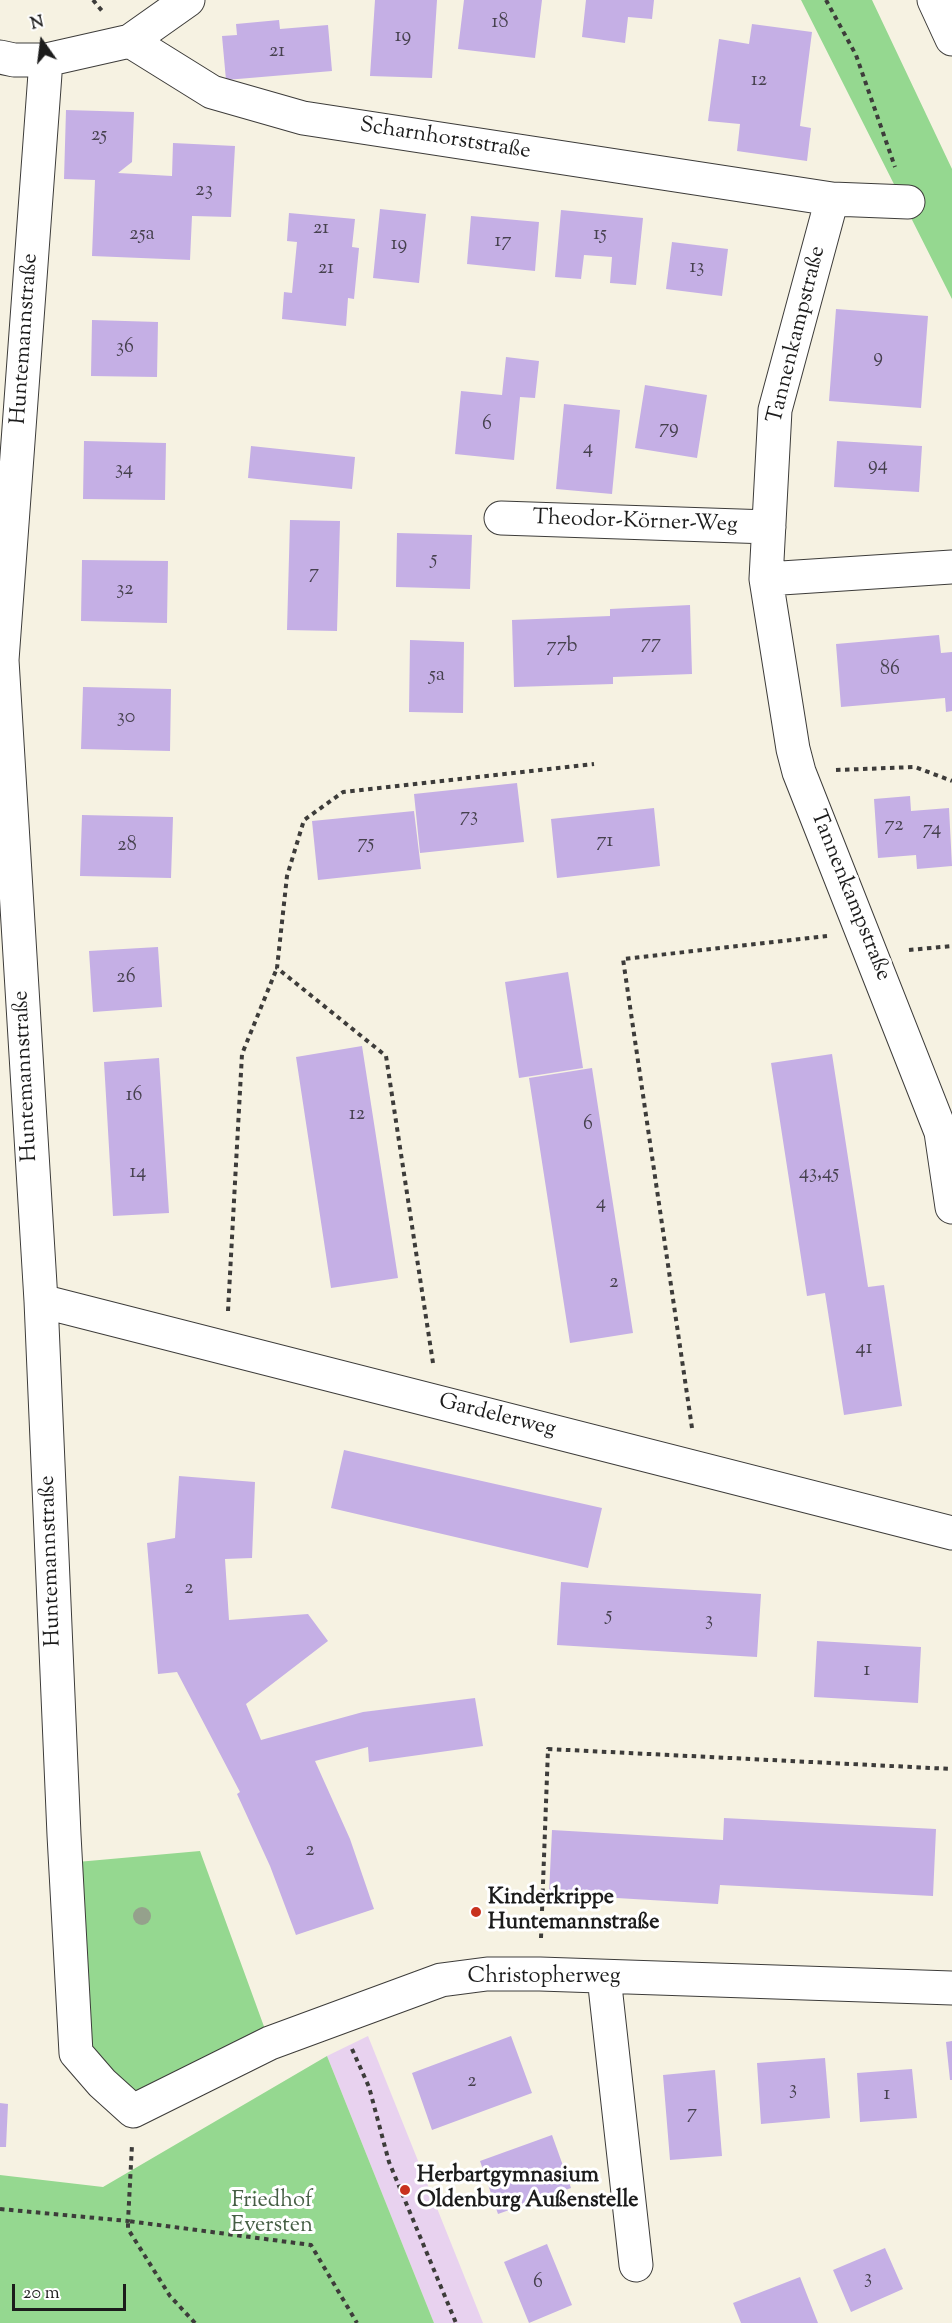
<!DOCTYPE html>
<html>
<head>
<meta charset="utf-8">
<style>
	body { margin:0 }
	#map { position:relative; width:952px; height:2323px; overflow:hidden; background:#f6f2e2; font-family:"Sorts Mill Goudy",serif }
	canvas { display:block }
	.north { position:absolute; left:12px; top:12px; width:60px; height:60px; -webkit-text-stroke:4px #fff; paint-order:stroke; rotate:346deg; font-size:16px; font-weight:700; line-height:24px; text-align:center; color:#1c1c1c }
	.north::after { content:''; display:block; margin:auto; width:21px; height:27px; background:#1c1c1c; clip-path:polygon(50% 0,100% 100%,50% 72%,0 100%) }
	.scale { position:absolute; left:12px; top:2284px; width:114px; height:27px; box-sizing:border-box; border:3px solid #1c1c1c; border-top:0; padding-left:8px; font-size:18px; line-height:21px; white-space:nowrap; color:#1c1c1c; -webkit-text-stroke:4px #fff; paint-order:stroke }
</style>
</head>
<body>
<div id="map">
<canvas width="952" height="2323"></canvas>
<div class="north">N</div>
<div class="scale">20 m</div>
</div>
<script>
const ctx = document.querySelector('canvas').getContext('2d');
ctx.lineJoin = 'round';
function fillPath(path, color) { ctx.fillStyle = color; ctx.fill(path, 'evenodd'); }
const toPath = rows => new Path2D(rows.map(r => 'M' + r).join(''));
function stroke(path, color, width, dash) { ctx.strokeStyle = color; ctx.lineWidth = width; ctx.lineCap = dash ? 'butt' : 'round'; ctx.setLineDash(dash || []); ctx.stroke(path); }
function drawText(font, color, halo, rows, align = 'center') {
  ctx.font = font + ' "Sorts Mill Goudy",serif'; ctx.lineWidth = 6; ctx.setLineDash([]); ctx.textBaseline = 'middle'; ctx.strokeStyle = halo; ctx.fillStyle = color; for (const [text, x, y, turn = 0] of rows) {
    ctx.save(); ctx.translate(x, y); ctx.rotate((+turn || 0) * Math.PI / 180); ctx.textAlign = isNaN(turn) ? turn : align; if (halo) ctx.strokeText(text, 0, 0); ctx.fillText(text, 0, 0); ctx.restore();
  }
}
const built = toPath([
	[368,2036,483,2323,434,2323,327,2056]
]);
const green = toPath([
	[801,0,872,0,952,169,952,299],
	[200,1851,270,2043,133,2111,76,2053,66,1863],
	[327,2056,434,2323,0,2323,0,2175,103,2187]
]);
const building = toPath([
	[375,0,437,0,432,78,370,76],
	[464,0,542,0,535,58,458,49],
	[586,0,654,0,652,19,628,17,625,43,582,37],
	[279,20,280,29,328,25,332,71,226,80,222,36,237,35,236,24],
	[752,24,812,32,800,126,811,128,807,161,737,151,740,124,708,121,719,39,749,44],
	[66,110,134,112,132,162,118,173,172,176,173,143,235,146,231,217,192,216,190,260,92,256,95,180,64,179],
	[380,209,426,214,419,283,373,278],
	[561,210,643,218,636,285,610,283,612,257,584,255,581,279,555,277],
	[289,213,355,219,352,247,359,248,354,299,348,298,346,326,282,319,284,292,292,293,297,242,287,241],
	[471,216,539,222,535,271,467,264],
	[672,242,728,249,722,296,666,289],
	[836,309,928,316,921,408,829,401],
	[92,320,158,322,157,377,91,376],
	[506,357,539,361,535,398,520,397,514,460,455,454,461,391,502,395],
	[645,385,707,395,697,458,635,448],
	[564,404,620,410,612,494,556,489],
	[84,441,166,443,165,500,83,499],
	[837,441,922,446,919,492,834,487],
	[251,446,355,457,352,489,248,478],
	[290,520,340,521,337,631,287,630],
	[397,533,472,535,470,589,396,587],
	[82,560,168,561,167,623,81,621],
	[690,605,692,674,613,677,613,684,514,687,512,620,610,616,610,609],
	[939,635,941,653,952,652,952,711,946,712,945,698,841,707,836,644],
	[410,640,464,642,463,713,409,712],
	[83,687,171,689,170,751,81,749],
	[517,783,524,842,420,853,414,794],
	[910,796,911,811,949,808,952,866,917,869,916,855,878,858,874,799],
	[654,808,660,866,557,878,551,819],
	[414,811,421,869,318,880,312,821],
	[82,815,173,817,171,878,80,876],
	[158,947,162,1007,93,1012,89,951],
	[568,972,583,1068,519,1078,505,982],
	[362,1046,398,1278,331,1288,296,1057],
	[832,1054,868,1287,884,1285,902,1406,844,1415,825,1293,807,1296,771,1063],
	[159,1058,169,1213,113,1216,104,1062],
	[592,1068,633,1333,570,1343,529,1078],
	[344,1450,602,1508,588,1568,331,1508],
	[179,1476,255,1482,252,1558,225,1559,229,1620,308,1614,328,1641,246,1704,261,1740,363,1712,475,1698,483,1746,369,1762,368,1747,315,1761,350,1839,374,1909,296,1935,270,1866,237,1794,240,1792,177,1672,158,1674,147,1543,175,1538],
	[561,1582,761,1594,757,1657,557,1645],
	[817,1641,921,1647,918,1703,814,1697],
	[724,1818,936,1829,933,1896,720,1885,718,1904,549,1894,552,1830,723,1840],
	[511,2036,532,2093,432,2130,412,2073],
	[952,2041,952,2080,950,2080,946,2042],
	[825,2058,830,2118,761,2124,757,2063],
	[912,2069,917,2118,860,2122,857,2073],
	[715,2070,722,2156,670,2160,663,2075],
	[0,2103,8,2104,6,2147,0,2147],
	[552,2135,571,2188,498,2214,480,2161],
	[547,2244,572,2305,529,2323,504,2262],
	[885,2248,903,2289,851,2312,833,2270],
	[800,2277,818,2323,741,2323,733,2303]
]);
const path = toPath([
	[93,0,103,12],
	[826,0,856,55,895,167],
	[836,770,915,767,952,781],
	[909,950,952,946],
	[228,1311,242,1054,277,968],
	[433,1363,386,1056,277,968,287,876,304,820,343,792,594,764],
	[692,1428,623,959,827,936],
	[541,1938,548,1749,952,1769],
	[352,2049,369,2087,389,2162,456,2323],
	[0,2209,128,2221,132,2145],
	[195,2323,170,2296,128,2229,128,2221,311,2245,357,2323]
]);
const minor = toPath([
	[130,41,212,92,303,118,832,199,908,202],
	[0,57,14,60,46,60,130,41,188,0],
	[46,60,2,660,41,1301,64,1835,76,2053,102,2083,133,2111,270,2043,441,1980,487,1974,540,1974,952,1988],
	[832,199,775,410,766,579,793,749,799,772,941,1132,952,1207],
	[501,518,769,527],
	[766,579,952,567],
	[41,1301,952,1533],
	[604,1977,636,2265]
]);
const highway = toPath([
	[934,0,952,39]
]);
const trees = [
	[142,1916]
];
const markers = [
	[476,1912,6,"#c8321e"],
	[405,2190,6,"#c8321e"]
];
const numberNames = [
	["18",500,24],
	["19",403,38],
	["21",277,53],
	["12",759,82],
	["25",99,137],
	["23",204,192],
	["21",321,230],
	["25a",142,236],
	["15",600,236],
	["17",503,243],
	["19",399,246],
	["13",697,269],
	["21",326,270],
	["36",125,349],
	["9",878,359],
	["6",487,426],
	["79",669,430],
	["4",588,450],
	["94",878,467],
	["34",124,471],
	["5",434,561],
	["7",314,575],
	["32",125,591],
	["77",651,645],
	["77b",562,648],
	["86",890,671],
	["5a",437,677],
	["30",126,719],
	["73",469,818],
	["72",894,827],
	["74",932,831],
	["71",605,843],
	["75",366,845],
	["28",127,847],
	["26",126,979],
	["16",134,1097],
	["12",357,1116],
	["6",588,1126],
	["14",138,1174],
	["43,45",819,1175],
	["4",601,1205],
	["2",614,1284],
	["41",864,1350],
	["2",189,1590],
	["5",609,1617],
	["3",709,1622],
	["1",867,1672],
	["2",310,1852],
	["2",472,2083],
	["3",793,2091],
	["1",887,2096],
	["7",692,2115],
	["3",868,2280],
	["6",538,2284]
];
const streetNames = [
	["Scharnhorststraße",445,140,9],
	["Tannenkampstraße",798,335,-76],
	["Huntemannstraße",26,339,-86],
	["Theodor-Körner-Weg",635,523,2],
	["Tannenkampstraße",849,896,68],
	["Huntemannstraße",27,1076,-93],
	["Gardelerweg",497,1417,14],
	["Huntemannstraße",52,1561,-92],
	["Christopherweg",544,1978]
];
const poiNames = [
	["Kinderkrippe",488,1899],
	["Huntemannstraße",488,1924],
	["Herbartgymnasium",417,2177],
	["Oldenburg Außenstelle",417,2202]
];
const parkNames = [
	["Friedhof",272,2202],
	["Eversten",272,2227]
];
fillPath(built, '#e8d2ef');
fillPath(green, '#95d890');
fillPath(building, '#c5afe5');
stroke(minor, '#3d3c3a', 35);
stroke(highway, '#3d3c3a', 35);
stroke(path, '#3d3c3a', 4, [4.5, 4.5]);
stroke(minor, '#fff', 33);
stroke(highway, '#fff', 33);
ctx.fillStyle = '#95a18c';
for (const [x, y] of trees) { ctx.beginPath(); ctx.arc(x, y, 9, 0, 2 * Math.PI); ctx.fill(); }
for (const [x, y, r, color] of markers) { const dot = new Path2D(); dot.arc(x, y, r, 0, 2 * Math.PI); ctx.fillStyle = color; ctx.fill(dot); stroke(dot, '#fff', 2); }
drawText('20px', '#46414e', null, numberNames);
drawText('22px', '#1c1c1c', '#fff', streetNames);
drawText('bold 22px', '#1c1c1c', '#fff', poiNames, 'left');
drawText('22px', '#465e45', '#fff', parkNames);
</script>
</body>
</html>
